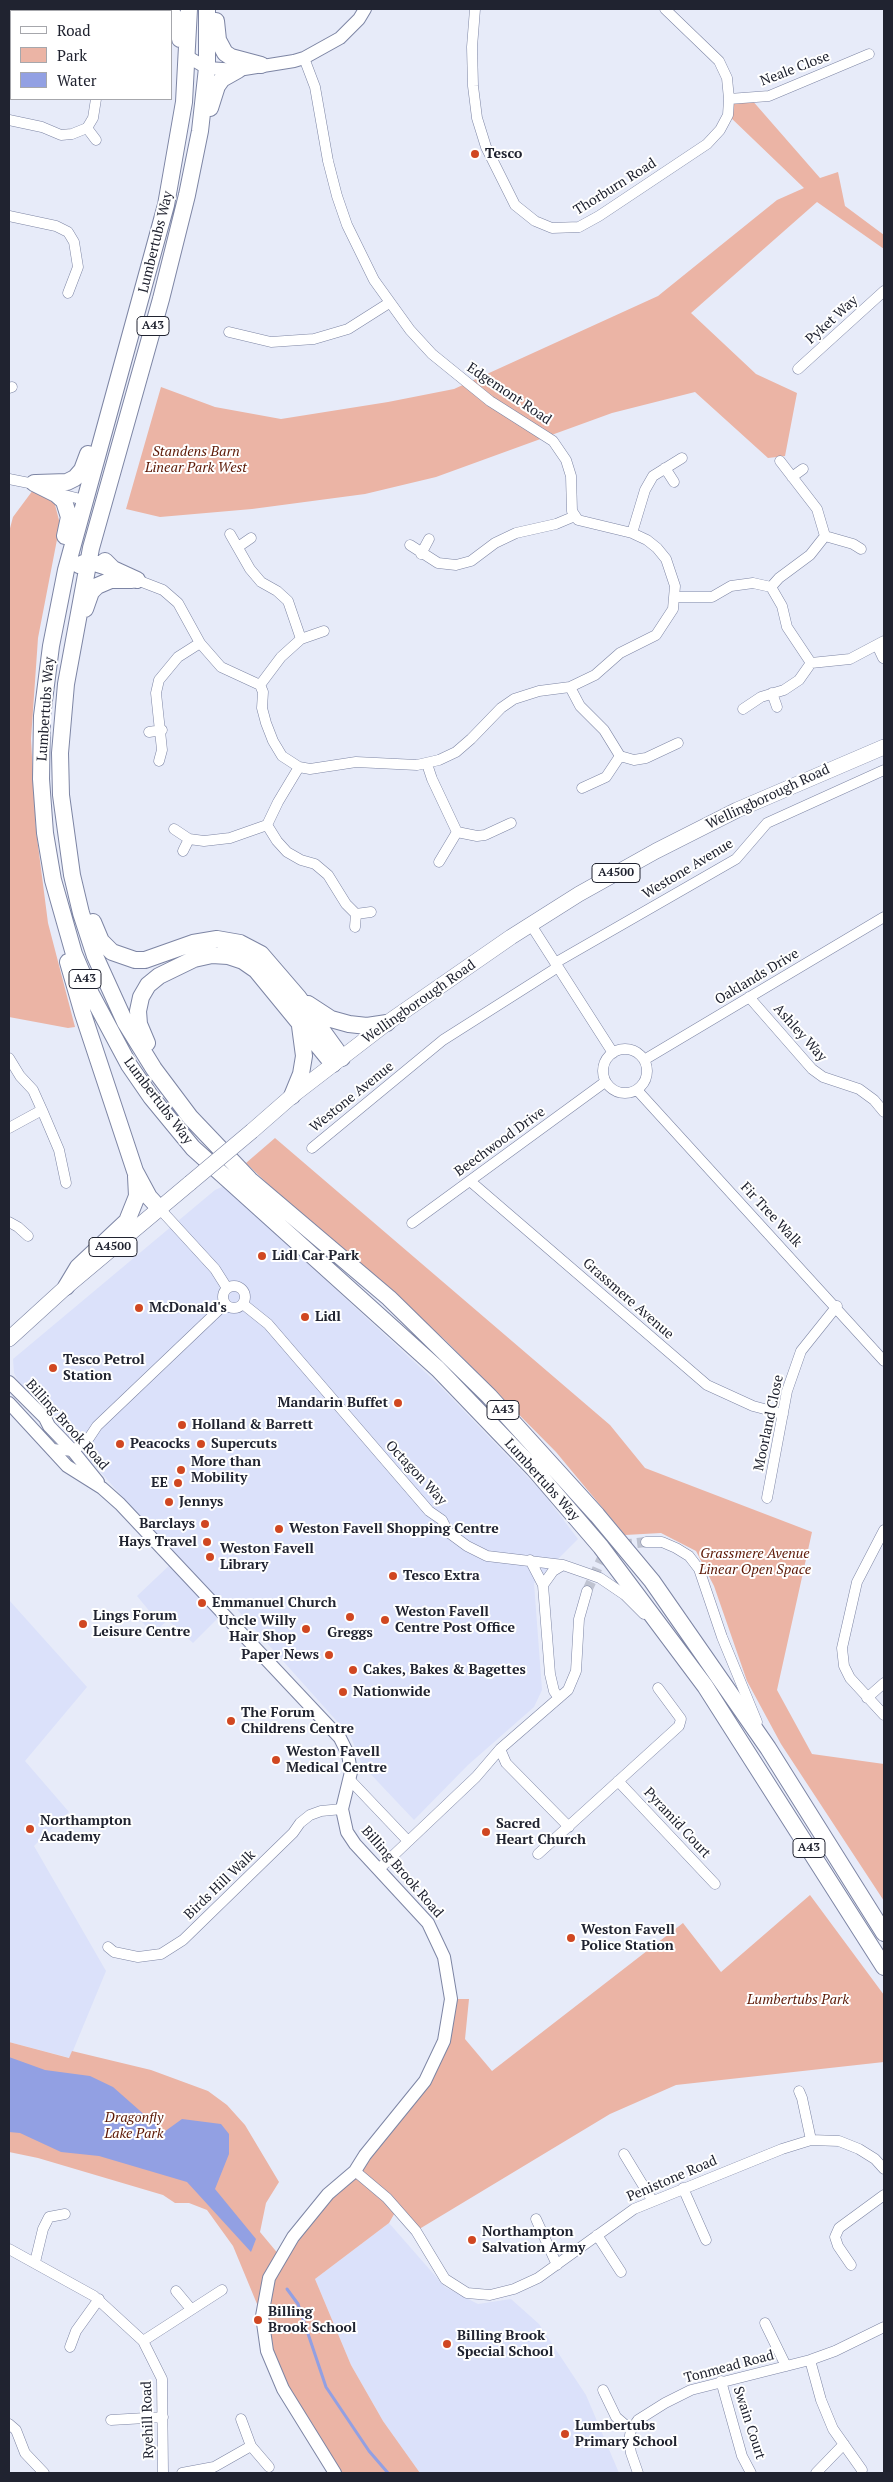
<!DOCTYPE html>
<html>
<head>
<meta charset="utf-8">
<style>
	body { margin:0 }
	#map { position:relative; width:893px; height:2482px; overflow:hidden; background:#e7ebf9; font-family:"PT Serif",serif }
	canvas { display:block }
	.frame { position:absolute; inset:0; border:10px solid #202330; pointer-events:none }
	.legend { position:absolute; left:10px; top:10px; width:162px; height:90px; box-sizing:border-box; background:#fff; border:1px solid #a6a7ac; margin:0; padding:6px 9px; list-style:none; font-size:15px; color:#202330 }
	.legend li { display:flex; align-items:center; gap:10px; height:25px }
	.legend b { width:25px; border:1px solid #a6a7ac }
</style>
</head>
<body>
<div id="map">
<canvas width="893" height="2482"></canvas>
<div class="frame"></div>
<ul class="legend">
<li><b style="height:6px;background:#fff"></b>Road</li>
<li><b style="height:14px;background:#ebb4a5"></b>Park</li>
<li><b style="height:14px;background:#92a0e3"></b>Water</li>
</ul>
</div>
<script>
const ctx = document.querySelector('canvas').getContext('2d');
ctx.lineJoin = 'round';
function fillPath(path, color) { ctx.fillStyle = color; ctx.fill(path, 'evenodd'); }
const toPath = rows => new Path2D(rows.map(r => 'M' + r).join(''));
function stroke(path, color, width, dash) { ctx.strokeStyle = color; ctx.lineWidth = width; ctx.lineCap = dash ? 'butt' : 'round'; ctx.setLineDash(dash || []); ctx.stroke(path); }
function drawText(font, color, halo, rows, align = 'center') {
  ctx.font = font + ' "PT Serif",serif'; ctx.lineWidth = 4; ctx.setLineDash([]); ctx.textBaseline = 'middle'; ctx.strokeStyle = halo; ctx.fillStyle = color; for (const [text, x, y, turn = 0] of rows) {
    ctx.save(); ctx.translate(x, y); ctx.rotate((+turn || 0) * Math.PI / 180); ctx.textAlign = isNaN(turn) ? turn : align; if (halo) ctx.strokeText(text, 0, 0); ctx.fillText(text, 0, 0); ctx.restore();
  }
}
const built = toPath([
	[224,1186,438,1384,543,1493,578,1539,534,1583,542,1690,534,1707,468,1765,414,1820,362,1765,351,1737,232,1604,193,1643,168,1620,153,1633,142,1622,151,1613,137,1596,176,1559,86,1455,18,1381,14,1373,13,1359,215,1190],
	[9,1600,87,1687,25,1761,69,1812,34,1846,106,1971,70,2058,9,2042],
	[389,2223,445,2287,478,2304,511,2299,539,2324,586,2395,619,2473,420,2473,383,2421,351,2365,315,2279]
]);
const green = toPath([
	[729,99,751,99,820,178,838,172,845,206,884,235,884,249,817,202,691,313,756,374,797,393,785,456,768,458,695,392,612,413,436,477,365,494,252,509,160,517,126,509,161,387,215,407,281,419,388,402,454,389,658,296,777,200,804,188,728,115],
	[36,486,53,497,60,524,38,638,31,739,36,830,48,923,75,1027,68,1028,9,1017,9,532,13,517],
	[275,1138,610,1425,645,1468,812,1532,777,1690,812,1754,884,1764,884,1901,781,1744,747,1681,714,1586,696,1551,661,1533,625,1535,556,1452,445,1340,344,1250,297,1212,246,1163],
	[810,1895,884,1995,884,2062,676,2085,610,2114,416,2231,397,2209,389,2223,315,2279,351,2365,383,2421,420,2473,335,2473,283,2389,262,2316,233,2246,207,2210,189,2203,175,2203,163,2195,38,2158,9,2152,9,2042,69,2058,72,2051,151,2070,208,2091,227,2105,245,2125,279,2182,266,2203,260,2232,280,2256,425,2081,444,2041,451,1999,469,1999,465,2039,492,2071,683,1923,721,1972]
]);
const water = toPath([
	[9,2057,45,2070,90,2076,113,2087,164,2132,182,2119,221,2124,229,2134,229,2154,215,2189,256,2239,251,2252,187,2182,99,2156,61,2152,20,2133,9,2132]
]);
const stream = toPath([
	[287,2289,298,2304,326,2387,369,2451,388,2473]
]);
const minorTunnel = toPath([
	[587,1591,602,1558,614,1550,629,1544,646,1542]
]);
const minor = toPath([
	[16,9,17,11],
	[475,9,472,47,473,86,477,118,486,147,515,205,535,221,552,228,579,227,599,216,707,144,720,130,728,115,729,99,727,78,719,61,665,9],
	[9,77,11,70],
	[729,99,769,96,869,54],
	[9,120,42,127,61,135,72,134,87,128,93,118,96,99],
	[87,128,96,140],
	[9,216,56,226,68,232,74,242,78,267,68,293],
	[229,332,271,342,314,339,348,329,389,303],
	[798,369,884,291],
	[9,388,12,387],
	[665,468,674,482],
	[792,477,803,469],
	[9,479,39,485],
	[57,493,84,500],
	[632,533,645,490,653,476,682,458],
	[230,534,250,569,261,582,277,591,288,601,301,639,281,657,260,685],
	[825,536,853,544,861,549],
	[410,545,438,563,456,565,471,561,495,543,516,533,556,524,575,516],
	[238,547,251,538],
	[421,554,429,539],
	[137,580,163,590,178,603,200,643,221,667,260,685,263,692,262,708,266,723,273,741,282,756,299,767,310,769,356,762,417,765,439,760,456,752,471,739,501,708,514,699,539,691,570,687,595,675,620,653,656,635,673,609,675,586,666,559,657,548,647,540,632,533,578,520,572,511,571,476,566,460,553,441,490,401,432,354,410,330,374,280,347,225,337,196,328,161,315,87,304,58],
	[771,587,782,606,787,627,811,663,850,659,884,641],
	[675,597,712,597,731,586,753,583,771,587,779,578,810,555,825,536,817,509,780,461],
	[301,639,324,631],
	[877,645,883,658],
	[570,687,580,706,604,730,620,756,634,760,646,758,678,743],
	[772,693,777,707],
	[743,709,761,697,784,690,799,680,811,663],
	[149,732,162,730],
	[159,761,162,750,156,693,159,680,178,657,200,643],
	[427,764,432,779,457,832,477,836,485,835,511,823],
	[299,767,278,802,267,825,277,841,287,852,301,860,315,864,328,875,346,904,356,914,371,912],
	[582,788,606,777,620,756],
	[174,829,189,839],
	[183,851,189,839,204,841,230,838,267,825],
	[439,862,457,832],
	[531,925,613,1053],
	[355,927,356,914],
	[555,963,736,859,767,823,884,770],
	[749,997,812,1069,823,1077,859,1089,874,1100,884,1112],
	'603 1071a22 22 0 1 1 44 0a22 22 0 1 1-44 0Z',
	[9,1058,20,1076,33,1090,42,1110],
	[644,1060,884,917],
	[637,1090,884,1361],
	[9,1128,42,1110,59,1150,66,1183],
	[312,1148,443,1040,558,967],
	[470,1181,707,1385,753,1406,783,1414],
	[160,1209,215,1269,227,1288],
	[9,1222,18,1227,28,1236],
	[412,1223,605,1082],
	'223 1297a11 11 0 1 1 22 0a11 11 0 1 1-22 0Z',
	[243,1304,268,1324,429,1511,442,1520,448,1532,467,1546,487,1556,563,1565,586,1573,600,1578,625,1595,644,1614],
	[52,1449,73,1451,89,1438,97,1426,225,1304],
	[767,1498,787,1391,801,1351,837,1306],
	[884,1530,857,1582,842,1648,844,1666,850,1678,884,1715],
	[646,1542,662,1542,676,1548,689,1556,699,1569,722,1637,757,1722],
	[530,1560,543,1585,550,1674,554,1691,559,1698],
	[543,1585,553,1571,563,1565],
	[867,1698,884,1683],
	[500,1749,506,1763,569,1827],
	[350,1780,408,1841],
	[618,1781,715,1884],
	[538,1854,679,1726,681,1719,658,1688],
	[379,1869,476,1777,500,1749,568,1690,576,1671,579,1619,587,1591],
	[108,1947,114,1952,138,1957,161,1954,183,1940,293,1833,300,1823,310,1815,321,1811,342,1809],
	[799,2091,802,2098,811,2140],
	[624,2154,652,2200],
	[355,2171,387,2198,416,2231,445,2279,467,2293,490,2295,514,2289,538,2278,634,2209,782,2149,811,2140,839,2141,859,2149,875,2159,884,2169],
	[683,2188,706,2240],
	[536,2219,557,2265],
	[597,2235,621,2272],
	[9,2249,94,2296,143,2341,162,2379,163,2473],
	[35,2262,43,2229,49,2217,65,2214],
	[851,2265,838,2246,835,2237,839,2228,884,2195],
	[176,2291,191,2309],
	[765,2323,786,2366],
	[143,2341,222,2290],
	[70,2347,76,2331,99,2299],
	[810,2360,821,2400,833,2429,862,2470],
	[721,2381,742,2456,751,2473],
	[603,2390,616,2417,631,2430],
	[241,2419,251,2446,269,2467],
	[111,2420,163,2417],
	[9,2424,16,2430,25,2453,44,2473],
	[182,2473,214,2467,251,2446],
	[638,2473,631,2453,629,2441,631,2430,638,2420,665,2403,691,2390,810,2360,835,2351,884,2327],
	[816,2473,844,2444]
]);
const tertiary = toPath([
	[34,11,48,9],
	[188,57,207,68,238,70,294,61,304,58,340,38,359,19,365,9],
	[9,1382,45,1418,49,1426,73,1451,98,1482],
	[9,1403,67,1466,102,1488,120,1504,340,1738,348,1754,351,1772,342,1809,347,1832,355,1844,428,1923,444,1957,451,1999,444,2041,425,2081,365,2155,355,2171,328,2194,293,2237,269,2278,262,2316,267,2351,283,2389,335,2473]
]);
const primary = toPath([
	[252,1131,292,1096,387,1023,511,937,579,894,656,851,737,810,884,747],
	[9,1339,66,1287,190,1183]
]);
const trunk = toPath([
	[168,9,179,22,180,39],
	[189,9,184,102,166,205,66,570,51,646,42,716,41,779,45,833,53,880,74,954,91,994,129,1065,151,1097,193,1148,438,1369,534,1469,601,1547,705,1686,884,1967],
	[207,9,207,68,200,131,187,195,161,299,91,548,66,684,60,753,61,795,72,875,81,913,95,956,125,1022,154,1069,190,1117,250,1180,389,1298,489,1396,597,1515,652,1581,768,1748,884,1933],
	[216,21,218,40,225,53,231,57,261,65],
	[210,108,217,86,222,79,238,70],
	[34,483,56,494,64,501,69,517,65,536],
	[36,483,67,482,75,478,82,470,88,454],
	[105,561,113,569,137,580],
	[79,565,88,561,113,569],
	[85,609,91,592,97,586,111,580,132,580],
	[93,922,101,941,112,952,135,960,145,960,193,943,217,939,240,943,261,954,298,997,342,1058],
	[68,962,83,1014,135,1171,149,1197,160,1209],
	[308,1004,331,1019,349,1024,367,1026,387,1023],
	[147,1043,139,1024,138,1011,141,997,148,985,159,976,194,959,212,955,228,956,243,961,256,970,333,1064],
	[292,1096,301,1074,304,1056,300,1026],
	[66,1287,78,1267,127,1221,137,1196,136,1176]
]);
const primaryBridge = toPath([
	[190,1183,252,1131]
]);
const markers = [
	[475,154,5,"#d04721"],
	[262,1256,5,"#d04721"],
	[139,1308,5,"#d04721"],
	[305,1317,5,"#d04721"],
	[53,1368,5,"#d04721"],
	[398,1403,5,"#d04721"],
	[182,1425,5,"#d04721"],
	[120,1444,5,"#d04721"],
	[201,1444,5,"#d04721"],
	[181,1470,5,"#d04721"],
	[178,1483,5,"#d04721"],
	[169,1502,5,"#d04721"],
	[205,1524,5,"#d04721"],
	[279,1529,5,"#d04721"],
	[207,1542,5,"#d04721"],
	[210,1557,5,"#d04721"],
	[393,1576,5,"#d04721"],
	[202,1603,5,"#d04721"],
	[350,1617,5,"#d04721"],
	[385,1620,5,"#d04721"],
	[83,1624,5,"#d04721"],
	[306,1629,5,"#d04721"],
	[329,1655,5,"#d04721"],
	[353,1670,5,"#d04721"],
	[343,1692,5,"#d04721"],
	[231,1721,5,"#d04721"],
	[276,1760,5,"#d04721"],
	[30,1829,5,"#d04721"],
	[486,1832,5,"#d04721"],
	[571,1938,5,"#d04721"],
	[472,2240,5,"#d04721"],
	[258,2320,5,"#d04721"],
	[447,2344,5,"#d04721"],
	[565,2434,5,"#d04721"]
];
const shields = [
	[153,326,32],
	[616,873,48],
	[85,979,32],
	[113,1247,48],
	[503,1410,32],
	[809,1848,32]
];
const shieldNames = [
	["A43",153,326],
	["A4500",616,873],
	["A43",85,979],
	["A4500",113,1247],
	["A43",503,1410],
	["A43",809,1848]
];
const streetNames = [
	["Neale Close",795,69,-21],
	["Thorburn Road",615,187,-32],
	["Lumbertubs Way",156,242,-76],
	["Pyket Way",832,320,-42],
	["Edgemont Road",509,394,34],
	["Lumbertubs Way",46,709,-86],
	["Wellingborough Road",768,797,-25],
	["Westone Avenue",688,869,-31],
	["Oaklands Drive",757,977,-31],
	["Wellingborough Road",419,1002,-35],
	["Ashley Way",800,1033,48],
	["Westone Avenue",352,1097,-39],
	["Lumbertubs Way",158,1101,53],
	["Beechwood Drive",500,1142,-36],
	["Fir Tree Walk",771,1215,47],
	["Grassmere Avenue",628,1299,41],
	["Moorland Close",769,1423,-78],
	["Billing Brook Road",67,1425,48],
	["Octagon Way",416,1473,47],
	["Lumbertubs Way",542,1480,48],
	["Pyramid Court",677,1823,47],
	["Billing Brook Road",402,1872,49],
	["Birds Hill Walk",220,1885,-44],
	["Penistone Road",672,2179,-23],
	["Tonmead Road",729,2367,-15],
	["Ryehill Road",148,2420,-92],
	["Swain Court",749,2423,72]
];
const poiNames = [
	["Tesco",485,154],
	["Lidl Car Park",272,1256],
	["McDonald's",149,1308],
	["Lidl",315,1317],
	["Tesco Petrol",63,1360],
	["Station",63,1376],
	["Mandarin Buffet",388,1403,"right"],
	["Holland & Barrett",192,1425],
	["Peacocks",130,1444],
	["Supercuts",211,1444],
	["More than",191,1462],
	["Mobility",191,1478],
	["EE",168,1483,"right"],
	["Jennys",179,1502],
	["Barclays",195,1524,"right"],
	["Weston Favell Shopping Centre",289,1529],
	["Hays Travel",197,1542,"right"],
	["Weston Favell",220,1549],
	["Library",220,1565],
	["Tesco Extra",403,1576],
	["Emmanuel Church",212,1603],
	["Weston Favell",395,1612],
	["Centre Post Office",395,1628],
	["Lings Forum",93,1616],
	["Leisure Centre",93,1632],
	["Uncle Willy",296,1621,"right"],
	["Hair Shop",296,1637,"right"],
	["Greggs",350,1633,"center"],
	["Paper News",319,1655,"right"],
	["Cakes, Bakes & Bagettes",363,1670],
	["Nationwide",353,1692],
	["The Forum",241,1713],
	["Childrens Centre",241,1729],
	["Weston Favell",286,1752],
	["Medical Centre",286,1768],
	["Northampton",40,1821],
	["Academy",40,1837],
	["Sacred",496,1824],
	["Heart Church",496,1840],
	["Weston Favell",581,1930],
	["Police Station",581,1946],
	["Northampton",482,2232],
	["Salvation Army",482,2248],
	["Billing",268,2312],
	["Brook School",268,2328],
	["Billing Brook",457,2336],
	["Special School",457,2352],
	["Lumbertubs",575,2426],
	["Primary School",575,2442]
];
const parkNames = [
	["Standens Barn",196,452],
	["Linear Park West",196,468],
	["Grassmere Avenue",755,1554],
	["Linear Open Space",755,1570],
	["Lumbertubs Park",798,2000],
	["Dragonfly",134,2118],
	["Lake Park",134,2134]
];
fillPath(built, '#dbe1fa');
fillPath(green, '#ebb4a5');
fillPath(water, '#92a0e3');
stroke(stream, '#92a0e3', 3);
stroke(minorTunnel, '#bfc3d1', 10, [10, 5]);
stroke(minor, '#7d85a4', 11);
stroke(tertiary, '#7d85a4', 14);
stroke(primary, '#7d85a4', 16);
stroke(trunk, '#7d85a4', 18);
stroke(minor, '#fff', 10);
stroke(tertiary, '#fff', 12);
stroke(primary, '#fff', 15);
stroke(trunk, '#fff', 16);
stroke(primaryBridge, '#7d85a4', 16, []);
stroke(primaryBridge, '#fff', 15);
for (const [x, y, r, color] of markers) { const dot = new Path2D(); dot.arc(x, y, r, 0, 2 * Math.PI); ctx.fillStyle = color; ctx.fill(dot); stroke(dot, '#fff', 2); }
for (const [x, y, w] of shields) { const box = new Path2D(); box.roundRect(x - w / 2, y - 9.5, w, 19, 4); ctx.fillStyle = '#fff'; ctx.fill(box); stroke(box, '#202330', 1); }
drawText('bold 12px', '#202330', null, shieldNames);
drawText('14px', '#202330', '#fff', streetNames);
drawText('bold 14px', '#202330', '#fff', poiNames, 'left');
drawText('italic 14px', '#5c1805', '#fff', parkNames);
</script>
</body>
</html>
